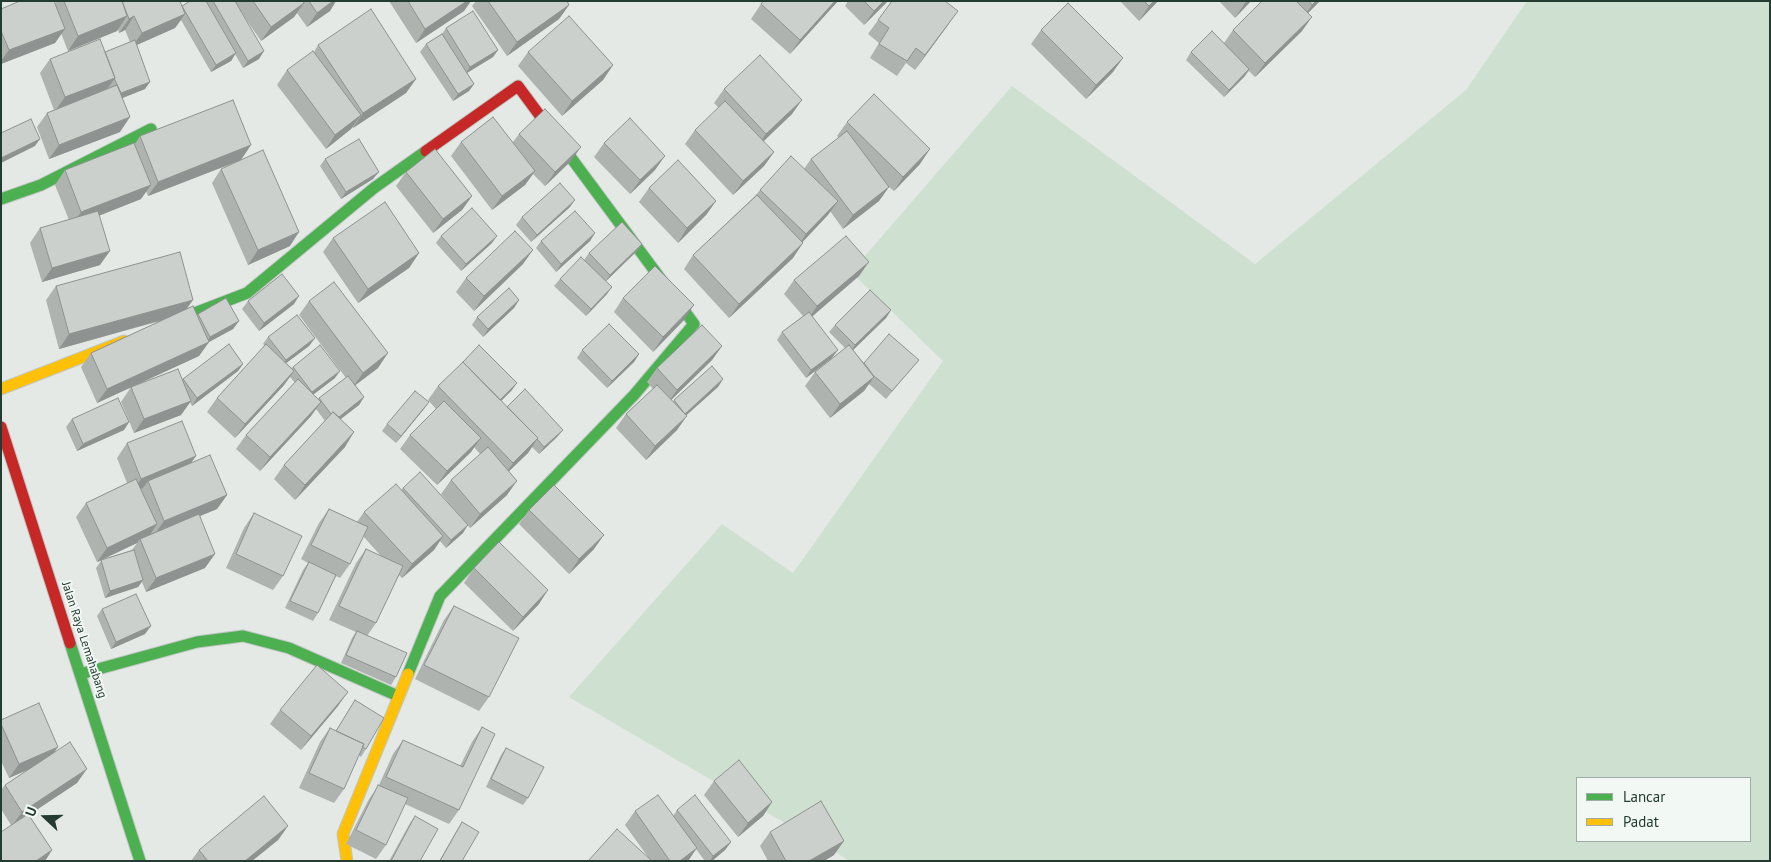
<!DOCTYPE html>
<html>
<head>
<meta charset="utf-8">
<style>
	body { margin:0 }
	#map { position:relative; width:1771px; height:862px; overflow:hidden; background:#e4e9e6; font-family:"PT Sans",sans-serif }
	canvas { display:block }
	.frame { position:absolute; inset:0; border:2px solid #233b31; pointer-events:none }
	.legend { position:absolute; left:1576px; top:777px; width:175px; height:65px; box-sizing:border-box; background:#f2f8f4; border:1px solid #9faca6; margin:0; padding:6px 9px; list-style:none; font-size:15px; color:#233b31 }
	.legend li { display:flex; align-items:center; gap:10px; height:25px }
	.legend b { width:25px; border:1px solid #9faca6 }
	.north { position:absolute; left:20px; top:792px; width:50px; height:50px; -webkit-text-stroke:4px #f2f8f4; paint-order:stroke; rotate:291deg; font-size:14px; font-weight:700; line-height:20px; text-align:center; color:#233b31 }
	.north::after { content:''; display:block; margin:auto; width:18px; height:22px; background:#233b31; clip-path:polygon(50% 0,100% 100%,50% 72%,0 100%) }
</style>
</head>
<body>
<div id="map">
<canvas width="1771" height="862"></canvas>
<div class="frame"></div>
<ul class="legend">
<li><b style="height:6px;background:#4caf50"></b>Lancar</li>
<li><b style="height:6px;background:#ffc107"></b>Padat</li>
</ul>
<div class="north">U</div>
</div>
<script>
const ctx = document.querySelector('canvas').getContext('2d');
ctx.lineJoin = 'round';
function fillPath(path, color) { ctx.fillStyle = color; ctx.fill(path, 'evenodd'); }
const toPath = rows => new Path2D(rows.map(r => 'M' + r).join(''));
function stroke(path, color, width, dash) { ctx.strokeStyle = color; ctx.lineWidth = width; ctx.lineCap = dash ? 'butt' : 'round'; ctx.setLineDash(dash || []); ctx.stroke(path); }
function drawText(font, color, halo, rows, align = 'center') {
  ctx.font = font + ' "PT Sans",sans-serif'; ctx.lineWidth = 4; ctx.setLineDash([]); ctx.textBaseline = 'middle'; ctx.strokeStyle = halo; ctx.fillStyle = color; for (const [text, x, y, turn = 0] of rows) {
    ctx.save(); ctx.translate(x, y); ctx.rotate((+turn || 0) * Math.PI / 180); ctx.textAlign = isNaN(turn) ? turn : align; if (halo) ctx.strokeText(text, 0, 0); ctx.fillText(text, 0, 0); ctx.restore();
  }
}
const green = toPath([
	[1527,1,1770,1,1770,861,850,861,569,697,722,524,793,573,943,361,851,272,1012,86,1255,264,1466,90],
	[1577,778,1750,778,1750,841,1577,841]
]);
const fast = toPath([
	[1,199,41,185,151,129],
	[161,326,247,293,374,188,426,151],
	[70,643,140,861],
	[80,674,197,642,243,636,289,648,398,696],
	[408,674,440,596,634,395,694,324,552,132]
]);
const slow = toPath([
	[1,389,124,341],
	[347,861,343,834,408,674]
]);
const jam = toPath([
	[426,151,518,86,552,132],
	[1,427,70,643]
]);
const wall = toPath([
	[57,1,180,1,182,6,190,1,336,1,330,11,307,27,297,13,294,17,261,41,241,12,259,59,243,68,235,54,231,61,211,72,181,20,175,28,137,45,145,89,122,98,120,132,49,159,37,127,47,113,54,110,40,73,50,59,105,52,130,42,125,30,119,33,118,29,117,31,68,51,61,33,55,43,1,64,1,9,55,3],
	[389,1,471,1,464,11,416,43],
	[476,1,567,1,569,5,559,19,507,56,472,6],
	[763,1,838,1,790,54,751,19],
	[848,1,888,1,864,25,845,6],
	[892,1,948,25,915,70,906,63,897,76,870,58,879,43,868,34],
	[1120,1,1158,1,1139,21],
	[1219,1,1251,1,1235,18],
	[1262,1,1320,1,1308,13,1302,31,1255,77,1249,71,1244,77,1224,97,1186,60,1191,52,1224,43,1233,30],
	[446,28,498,50,493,57,467,73,474,84,469,91,453,101,420,52,426,44,442,34],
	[1041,30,1113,72,1086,99,1031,44],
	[318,45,416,79,406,93,353,128,353,127,351,129,326,149,277,85,287,70,314,52],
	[528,52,613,65,603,80,562,116,518,66],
	[724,89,792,114,763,142,774,152,764,166,733,195,685,144,695,130,719,108,714,103],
	[847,122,920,164,894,191,889,187,879,201,843,229,830,211,802,242,793,258,729,318,684,269,693,255,756,195,760,190,804,169,811,159,839,138,837,136],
	[519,134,571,161,545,186,533,174,525,185,492,210,451,156,461,142,513,142],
	[140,136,241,160,148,196,146,191,141,199,100,215,100,265,42,282,30,243,40,228,69,220,55,185,65,170,135,144],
	[604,143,655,170,630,194,594,157],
	[325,159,373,179,341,199,320,166],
	[221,169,290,246,248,265,212,183],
	[406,172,472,196,462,210,433,233,396,186],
	[649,188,716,201,706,215,678,243,639,202],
	[570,207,531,242,516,225,522,217],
	[595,233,590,241,556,272,536,248,541,241],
	[441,236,492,243,461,271,436,243],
	[333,238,419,253,409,268,358,303,323,252],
	[642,244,637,251,606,281,607,294,586,316,554,286,560,279,584,260,589,253],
	[523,264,474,311,456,292,466,278],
	[859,276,812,316,832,358,806,378,777,340,782,332,803,316,784,294,794,280],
	[56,286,188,308,197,315,198,314,239,321,233,329,209,342,199,356,97,403,81,367,91,353,160,321,59,349,46,300],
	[623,298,684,320,653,352,614,312],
	[519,300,514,308,483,337,472,325,477,317],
	[248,301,294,304,259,331,242,309],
	[309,301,378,368,355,385,364,397,359,405,341,419,345,447,295,500,274,479,284,465,325,421,316,409,311,416,260,471,236,449,246,435,295,383,290,377,284,385,235,438,207,412,217,398,265,346,263,344,268,337,315,338,309,346,286,363,292,368,293,367,335,378,313,395,318,399,346,378,299,315],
	[891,310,886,318,853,350,864,363,919,360,913,367,886,399,869,384,864,391,830,418,805,386,815,372,845,348,829,332,835,325],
	[722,346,712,360,671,400,673,402,674,400,723,379,718,387,686,415,677,430,646,460,616,428,626,414,653,389,647,382,657,368],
	[582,350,639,354,634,362,607,388,577,358],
	[243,364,238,371,192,406,190,402,181,415,134,433,121,402,131,387,182,379],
	[438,386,512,390,501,401,507,407,563,430,557,437,539,454,532,447,528,453,509,471,507,495,470,528,441,494,451,480,480,454,474,447,471,452,437,485,400,449,410,435,436,409,428,400],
	[424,409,396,443,382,431,387,424],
	[72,419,129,422,124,430,77,451,66,427],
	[127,443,196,456,191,463,227,495,217,509,200,516,205,568,146,592,142,582,138,587,105,598,96,568,101,561,97,562,76,517,86,503,127,483,117,458],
	[137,543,132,550,101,560],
	[403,488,463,533,446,548,440,541,434,550,402,578,399,575,376,623,367,636,396,677,391,685,341,663,352,638,356,632,329,620,356,563,366,549,381,556,363,536,350,564,340,578,336,576,318,613,313,621,285,608,303,570,308,563,301,559,319,523,329,509,357,522,364,512,401,490],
	[529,510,594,549,569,574,519,524],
	[254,513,283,576,273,590,226,568,244,528],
	[474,568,539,604,513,631,464,583],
	[454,606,489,697,479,711,415,679,444,620],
	[102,609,145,634,111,649,97,616],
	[355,700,366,749,361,757,359,755,344,789,334,803,299,788,320,742,330,728,336,731],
	[338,706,301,750,270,724,280,710],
	[1,720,53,753,77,783,29,815,52,850,45,861,1,861,11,825,1,809,1,790,5,785,27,770,9,778,1,761],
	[482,727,459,810,449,824,405,804,386,845,376,859,346,844,369,799,379,785,393,754,403,740,460,766,472,742],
	[506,748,528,798,523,805,486,787,501,755],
	[714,781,772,802,763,816,738,837,704,795],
	[677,810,731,842,725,850,712,861,705,861,696,849,688,861,588,861,648,857,625,825,635,811,673,816],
	[415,816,420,861,389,861,410,823],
	[462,822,462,861,439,861,457,830],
	[288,826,278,840,252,861,191,861,199,850],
	[770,832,834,855,824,861,768,861,760,846]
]);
const shadedWall = toPath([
	[333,1,336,1,330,11,307,27,317,13],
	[467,1,471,1,464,11,416,43,425,29],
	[835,1,838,1,790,54,800,40],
	[884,1,888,1,864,25,874,11],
	[1154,1,1158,1,1139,21,1149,6],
	[1247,1,1251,1,1235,18,1245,3],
	[1316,1,1320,1,1302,19,1312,5],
	[304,3,294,17,261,41,271,27],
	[569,5,559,19,507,56,517,42],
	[958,11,948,25,915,70,925,55],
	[185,14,175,28,132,47,142,33],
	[127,16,117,31,68,51,78,36],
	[134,16,125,30,119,33,129,19],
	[1312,17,1302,31,1255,77,1265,63],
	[65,29,55,43,1,64,1,61,9,50],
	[498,50,493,57,465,74,470,67],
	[264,51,259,59,243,68,248,61],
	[236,53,231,61,211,72,216,65],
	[1123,58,1113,72,1086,99,1096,85],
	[613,65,603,80,562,116,572,101],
	[1249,69,1244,77,1224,97,1229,90],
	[115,78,105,92,55,111,65,97],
	[416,79,406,93,353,128,363,113],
	[150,82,145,89,115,101,120,94],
	[474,84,469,91,453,101,458,94],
	[802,100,792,114,756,148,766,134],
	[361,115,351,129,326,149,335,135],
	[130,117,120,132,49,159,59,145],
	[40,139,35,146,1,163,1,158],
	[251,145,241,160,148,196,158,182],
	[581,147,571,161,545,186,555,172],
	[930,149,920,164,894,191,903,177],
	[774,152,764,166,733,195,743,181],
	[665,156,655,170,630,194,640,180],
	[535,171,525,185,492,210,502,196],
	[379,172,373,179,341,199,346,192],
	[151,185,141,199,71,227,81,212],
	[889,187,879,201,843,229,853,215],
	[472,196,462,210,433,233,443,219],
	[575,200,570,207,531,242,537,235],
	[716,201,706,215,678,243,687,228],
	[838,201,828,215,797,248,806,234],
	[299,232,290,246,248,265,258,250],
	[595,233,590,241,556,272,561,264],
	[497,236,492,243,461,271,466,264],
	[803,243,793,258,729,318,739,304],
	[642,244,637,251,605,282,610,275],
	[533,250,523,264,474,311,484,296],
	[110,251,100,265,42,282,52,268],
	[419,253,409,268,358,303,368,289],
	[869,262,859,276,807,321,817,306],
	[612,287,607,294,586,316,591,309],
	[299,296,294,304,259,331,264,323],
	[193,300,183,314,59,349,69,334],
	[519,300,514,308,483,337,488,329],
	[694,305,684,320,653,352,663,337],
	[891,310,886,318,850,353,855,345],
	[239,321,233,329,209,342,199,356,97,403,107,389,206,343,210,337],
	[315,338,309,346,281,367,286,360],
	[722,346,712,360,667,404,677,390],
	[838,350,832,358,806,378,811,370],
	[388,353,378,368,353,387,363,373],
	[639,354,634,362,607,388,612,381],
	[243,364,238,371,192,406,197,398],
	[294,371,284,385,235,438,245,424],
	[340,371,335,378,307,399,312,392],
	[874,377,864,391,830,418,840,404],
	[723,379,718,387,680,421,685,414],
	[517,383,512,390,495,407,500,400],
	[364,397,359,405,330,427,336,420],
	[191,401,181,415,134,433,144,419],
	[321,402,311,416,260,471,270,457],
	[429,402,424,409,396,443,401,436],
	[687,416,677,430,646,460,655,446],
	[129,422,124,430,77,451,83,444],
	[563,430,557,437,539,454,544,447],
	[354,432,345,447,295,500,305,485],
	[481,438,471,452,437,485,447,471],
	[538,438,528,453,503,477,513,463],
	[196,456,186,470,148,481,143,488,131,493,141,479],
	[517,481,507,495,470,528,480,514],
	[227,495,217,509,154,535,164,521],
	[157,524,148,538,140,539,137,543,97,562,107,548],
	[468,525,463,533,446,548,451,540],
	[604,535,594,549,569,574,579,559],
	[443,536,434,550,402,578,412,564],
	[215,554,205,568,146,592,156,578],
	[143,580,138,587,105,598,110,591],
	[548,590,539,604,513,631,523,617],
	[151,626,145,634,111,649,116,642],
	[348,692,338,706,301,750,311,736],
	[58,747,48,761,9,778,19,764],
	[87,769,77,783,12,826,22,812],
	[772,802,763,816,738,837,748,823],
	[288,826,278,840,252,861,245,861],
	[844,841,834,855,824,861,809,861],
	[731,842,725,850,712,861,710,861,713,856],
	[697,848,688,861,680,861],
	[52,850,45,861,36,861]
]);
const building = toPath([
	[20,1,54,1,65,29,9,50,1,31,1,9,20,1],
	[64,1,122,1,127,16,78,36,64,1],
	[122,1,180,1,185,14,142,33,134,16,129,19,122,1],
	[190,1,206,1,236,53,216,65,182,6,190,1],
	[213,1,235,1,264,51,248,61,213,1],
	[253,1,303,1,304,3,271,27,253,1],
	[309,1,333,1,317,13,309,1],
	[408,1,467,1,425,29,408,1],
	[488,1,567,1,569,5,517,42,488,1],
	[763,1,835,1,800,40,761,4,763,1],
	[864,1,884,1,874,11,864,1],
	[892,1,945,1,958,11,925,55,916,48,907,61,879,44,889,28,878,20,892,1],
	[1144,1,1154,1,1149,6,1144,1],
	[1262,1,1296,1,1312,17,1265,63,1233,30,1262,1],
	[1309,1,1316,1,1312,5,1309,1],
	[1068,3,1123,58,1096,85,1041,30,1068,3],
	[371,9,416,79,363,113,318,45,371,9],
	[473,11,498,50,470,67,446,28,473,11],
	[569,16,613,65,572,101,528,52,569,16],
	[1212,31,1249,69,1229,90,1191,52,1212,31],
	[442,34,474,84,458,94,426,44,442,34],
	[100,39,115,78,65,97,50,59,100,39],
	[135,40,150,82,121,93,114,78,115,78,105,52,135,40],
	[313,51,361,115,335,135,287,70,313,51],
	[760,55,802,100,766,134,724,89,760,55],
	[117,85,130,117,59,145,47,113,117,85],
	[874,94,930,149,903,177,847,122,874,94],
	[233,100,251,145,158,182,140,136,233,100],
	[725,101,774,152,743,181,695,130,725,101],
	[545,109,581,147,555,172,519,134,545,109],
	[493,117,535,171,502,196,461,142,493,117],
	[630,118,665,156,640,180,604,143,630,118],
	[31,119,40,139,1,158,1,133,31,119],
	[847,131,889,187,853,215,811,159,847,131],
	[359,139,379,172,346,192,325,159,359,139],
	[134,143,151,185,81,212,65,170,134,143],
	[435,149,472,196,443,219,406,172,435,149],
	[263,150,299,232,258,250,221,169,263,150],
	[791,156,838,201,806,234,760,190,791,156],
	[678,160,716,201,687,228,649,188,678,160],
	[560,183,575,200,537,235,522,217,560,183],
	[757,195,803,243,739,304,693,255,757,195],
	[385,202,419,253,368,289,333,238,385,202],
	[472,208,497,236,466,264,441,236,472,208],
	[98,211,110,251,52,268,40,228,98,211],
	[575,211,595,233,561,264,541,241,575,211],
	[622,222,642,244,610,275,589,253,622,222],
	[515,231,533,250,484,296,466,278,515,231],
	[846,236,869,262,817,306,794,280,846,236],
	[180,252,193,300,69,334,56,286,180,252],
	[581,257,612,287,591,309,560,279,581,257],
	[655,266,694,305,663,337,623,298,655,266],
	[282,274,299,296,264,323,248,301,282,274],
	[334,282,388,353,363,373,309,301,334,282],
	[509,288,519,300,488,329,477,317,509,288],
	[870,290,891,310,855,345,835,325,870,290],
	[226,298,239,321,210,337,198,314,226,298],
	[193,306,209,342,107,389,91,353,193,306],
	[809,312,838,350,811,370,782,332,809,312],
	[297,315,315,338,286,360,268,337,297,315],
	[609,324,639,354,612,381,582,350,609,324],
	[702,325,722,346,677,390,657,368,702,325],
	[889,334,919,360,892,391,873,375,864,363,889,334],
	[229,344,243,364,197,398,183,379,229,344],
	[266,344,294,371,245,424,217,398,266,344],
	[320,345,340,371,312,392,293,367,320,345],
	[479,345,517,383,500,400,463,362,479,345],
	[849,345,874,377,840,404,815,372,849,345],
	[463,362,538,438,513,463,438,386,463,362],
	[712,366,723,379,685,414,674,400,712,366],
	[178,369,191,401,144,419,131,387,178,369],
	[348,376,364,397,339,417,333,412,331,414,319,398,348,376],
	[298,379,321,402,270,457,246,435,298,379],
	[657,385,687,416,655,446,626,414,657,385],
	[525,389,563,430,544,447,537,439,538,438,507,407,525,389],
	[415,391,429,402,401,436,387,424,415,391],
	[118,398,129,422,83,444,72,419,118,398],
	[444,401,481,438,447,471,410,435,444,401],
	[333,412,354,432,305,485,284,465,333,412],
	[182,421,196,456,141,479,127,443,182,421],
	[488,447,517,481,480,514,451,480,488,447],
	[210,455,227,495,164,521,148,481,210,455],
	[420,472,468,525,451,540,403,488,420,472],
	[136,479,157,524,107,548,86,503,136,479],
	[396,484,443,536,412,564,364,512,396,484],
	[554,485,604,535,579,559,529,510,554,485],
	[329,509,368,527,350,564,311,545,329,509],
	[254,513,302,536,283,576,236,554,254,513],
	[199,514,215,554,156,578,140,539,199,514],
	[499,542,548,590,523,617,474,568,499,542],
	[366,549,403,566,376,623,339,606,366,549],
	[134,550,143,580,110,591,101,560,134,550],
	[309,562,336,575,318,613,290,601,309,562],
	[136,594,151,626,116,642,102,609,136,594],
	[454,606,519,638,489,697,424,665,454,606],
	[357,631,407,653,396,677,346,655,357,631],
	[317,665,348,692,311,736,280,710,317,665],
	[355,700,384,718,366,749,362,747,364,744,336,731,355,700],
	[39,703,58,747,19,764,1,724,1,720,39,703],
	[482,727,495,734,459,810,386,777,403,740,463,767,482,727],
	[330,728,364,744,344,789,309,773,330,728],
	[70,742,87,769,22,812,5,785,70,742],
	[506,748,544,767,528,798,491,779,506,748],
	[739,760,772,802,748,823,714,781,739,760],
	[378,785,408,798,386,845,356,830,378,785],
	[658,795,697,848,680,861,670,861,635,811,658,795],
	[695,795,731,842,713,856,677,810,695,795],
	[264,796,288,826,245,861,208,861,199,850,264,796],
	[821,801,844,841,809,861,786,861,770,832,821,801],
	[28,814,52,850,36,861,1,861,1,832,28,814],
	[415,816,438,829,420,861,391,861,415,816],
	[462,822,479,832,462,861,440,861,462,822],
	[617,829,652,861,588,861,617,829]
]);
const streetNames = [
	["Jalan Raya Lemahabang",84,640,72]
];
fillPath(green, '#cee1d1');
stroke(fast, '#c0c6c3', 13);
stroke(slow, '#c0c6c3', 13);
stroke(jam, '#c0c6c3', 13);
stroke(fast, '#4caf50', 11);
stroke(slow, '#ffc107', 11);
stroke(jam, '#c62828', 11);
fillPath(wall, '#afb3b0');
fillPath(shadedWall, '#8e9290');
fillPath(building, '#cbd0cd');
stroke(building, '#8e9290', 1);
drawText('12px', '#233b31', '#f2f8f4', streetNames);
</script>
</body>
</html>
